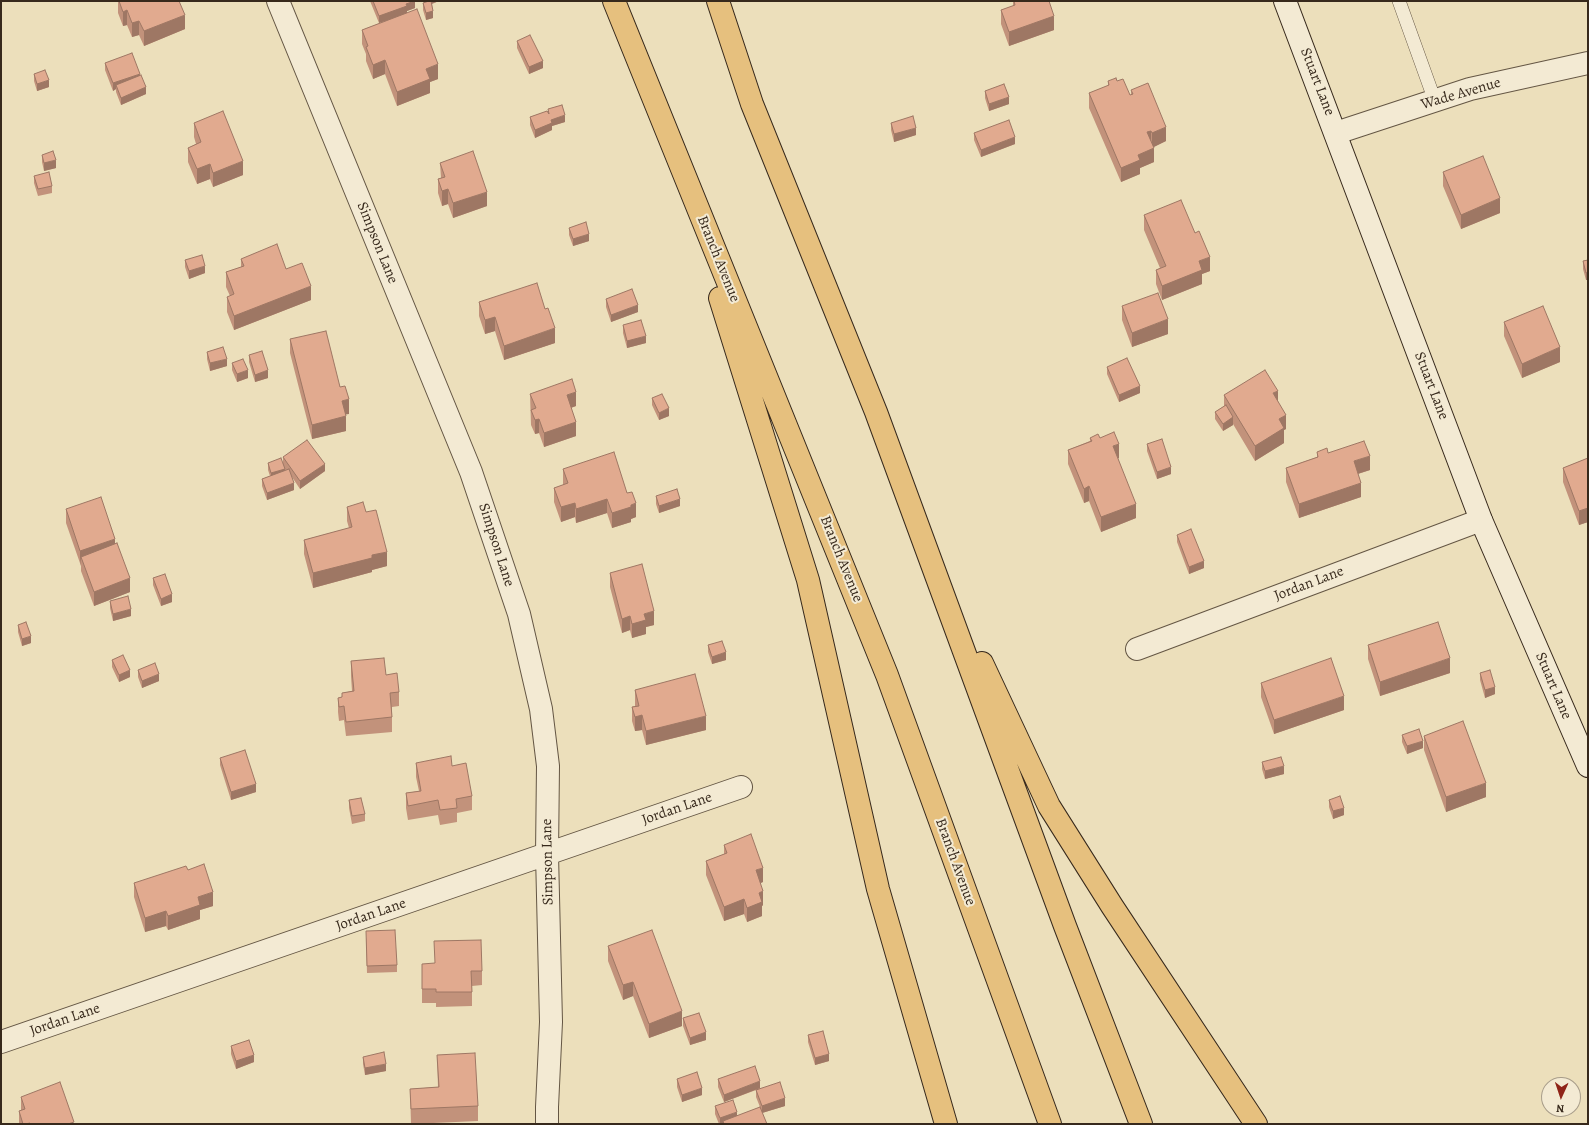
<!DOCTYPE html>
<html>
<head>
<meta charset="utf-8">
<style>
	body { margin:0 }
	#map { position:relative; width:1589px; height:1125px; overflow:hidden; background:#ecdfbb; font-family:Alegreya,serif }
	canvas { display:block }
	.frame { position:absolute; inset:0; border:2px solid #37291c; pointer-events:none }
	.north { position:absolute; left:1541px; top:1077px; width:40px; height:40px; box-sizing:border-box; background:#f3ead3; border:1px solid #a89d8a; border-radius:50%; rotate:183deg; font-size:11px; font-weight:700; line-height:16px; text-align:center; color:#37291c }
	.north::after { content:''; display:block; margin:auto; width:14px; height:18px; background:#8f2418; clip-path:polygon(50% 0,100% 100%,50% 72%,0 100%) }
</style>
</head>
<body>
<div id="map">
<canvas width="1589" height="1125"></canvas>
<div class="frame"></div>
<div class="north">N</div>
</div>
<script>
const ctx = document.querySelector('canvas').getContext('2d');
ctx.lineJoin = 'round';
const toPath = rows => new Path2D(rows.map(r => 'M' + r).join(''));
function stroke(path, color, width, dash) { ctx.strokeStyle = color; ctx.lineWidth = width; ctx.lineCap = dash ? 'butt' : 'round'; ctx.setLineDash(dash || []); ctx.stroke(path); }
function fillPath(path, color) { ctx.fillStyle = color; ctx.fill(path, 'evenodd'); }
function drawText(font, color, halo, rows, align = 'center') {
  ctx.font = font + ' Alegreya,serif'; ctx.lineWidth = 4; ctx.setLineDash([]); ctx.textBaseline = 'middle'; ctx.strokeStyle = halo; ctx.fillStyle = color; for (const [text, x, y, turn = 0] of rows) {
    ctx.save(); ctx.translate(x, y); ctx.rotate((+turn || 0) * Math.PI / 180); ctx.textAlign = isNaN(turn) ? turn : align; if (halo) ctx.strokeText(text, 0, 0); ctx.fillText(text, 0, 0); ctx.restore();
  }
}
const lane = toPath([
	[1399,1,1435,101]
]);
const street = toPath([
	[278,1,471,472,519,614,541,709,548,766,547,854,551,1022,547,1107,547,1124],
	[1336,133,1470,89,1588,63],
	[1137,649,1481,520],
	[1,1042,741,787]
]);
const secondary = toPath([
	[1285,1,1481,520,1588,766]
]);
const highway = toPath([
	[614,1,887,675,1050,1124],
	[718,1,752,104,876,412,1065,926,1141,1124],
	[720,298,808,580,878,889,946,1124],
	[982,663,1049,806,1112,906,1256,1124]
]);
const wall = toPath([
	[118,1,179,1,185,29,144,46,139,35,132,37,127,25,123,26,118,13],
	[370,1,415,1,415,8,407,11,407,13,438,79,430,82,430,93,397,106,385,74,373,79,366,61,366,54,362,44,362,30,388,20,379,23],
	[429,1,439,1,432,4,433,18,426,20,423,10,423,3],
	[1013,1,1049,1,1054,30,1009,46,1001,24,1001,10,1013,6],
	[517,41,543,68,529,74,517,48],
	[105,63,140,76,146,94,121,105,116,92,116,89,113,91,105,70],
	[34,74,49,87,37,91,34,81],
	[1108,81,1117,81,1130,95,1131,95,1131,90,1166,141,1153,147,1154,162,1140,168,1140,174,1121,182,1089,108,1089,93,1108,86],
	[985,91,1009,104,989,111,985,98],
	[548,109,565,122,552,126,552,130,535,138,530,125,530,117,548,111],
	[194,123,243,175,213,187,210,179,197,184,188,162,188,148,196,144,194,137],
	[891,123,916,135,894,142,891,130],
	[974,133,1015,144,981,157,974,140],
	[42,155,56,168,44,171,42,162],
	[440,163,487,206,453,218,448,204,442,206,438,193,438,179,441,178],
	[1443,172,1500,213,1461,229,1443,186],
	[34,176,52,186,52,193,38,196,34,183],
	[1144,215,1210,271,1202,274,1202,284,1162,300,1156,284,1156,270,1160,268,1144,230],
	[569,228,589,241,573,246,569,235],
	[241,259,286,269,311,300,234,330,227,312,227,297,230,296,226,287,226,272,241,267],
	[185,260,205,273,189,279,185,267],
	[1588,260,1588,280,1586,280,1583,269,1583,261],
	[606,299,638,312,611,322,606,307],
	[479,302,555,343,504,360,495,331,485,334,479,316],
	[1122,306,1168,334,1132,347,1122,320],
	[1504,322,1560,362,1522,378,1504,336],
	[623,325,646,343,627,348,623,333],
	[290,339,340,387,349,414,345,414,346,431,312,439,290,353],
	[207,352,227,366,210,371,207,359],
	[249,355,268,378,255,382,249,362],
	[232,363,248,378,237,382,232,370],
	[1107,367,1140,393,1119,402,1107,374],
	[530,394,576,406,571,408,576,436,544,447,539,433,535,434,531,425],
	[1224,395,1278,401,1286,429,1284,430,1284,443,1255,461,1233,424,1233,425,1223,431,1215,419,1215,412,1224,406],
	[652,398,669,416,659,420,652,405],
	[1090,438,1100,438,1119,458,1118,458,1136,518,1101,532,1089,501,1084,503,1068,464,1068,450,1090,441],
	[1147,444,1171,474,1157,479,1147,451],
	[1317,452,1328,453,1370,470,1358,474,1361,497,1299,518,1286,482,1286,468,1317,457],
	[283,457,325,471,300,489,292,477,294,490,267,500,262,486,262,479,270,476,268,470,268,463,283,463],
	[1588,458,1588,522,1579,525,1563,482,1563,468],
	[563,469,627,493,636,517,631,519,631,522,612,528,607,513,576,523,575,517,561,522,554,502,554,488,563,485],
	[656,496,680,506,659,513,656,504],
	[347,507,366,512,387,566,372,570,372,572,313,588,304,554,304,540,349,528,347,521],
	[66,509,115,544,130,592,94,606,81,571,81,566,66,523],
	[1177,535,1204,568,1189,574,1177,542],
	[610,573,654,625,646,627,646,634,632,638,630,630,622,633,610,587],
	[153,578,172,602,161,606,153,585],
	[110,601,131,616,113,621,110,608],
	[18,625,31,643,22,646,18,632],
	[708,645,726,660,712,664,708,652],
	[1368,645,1450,673,1380,696,1368,659],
	[112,660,130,677,119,682,112,667],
	[351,661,386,675,399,692,399,706,392,707,392,732,346,736,344,720,339,721,338,712,338,698,342,697,342,693,352,691,351,676],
	[138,670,159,681,142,688,138,677],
	[1480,673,1495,694,1485,698,1480,680],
	[1261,683,1344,710,1274,734,1261,697],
	[635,690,706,730,646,745,642,730,635,731,632,721,632,707,635,706],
	[1402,735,1423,748,1407,754,1402,742],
	[1424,736,1486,797,1446,812,1424,750],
	[220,758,256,792,231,800,220,765],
	[1262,762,1284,774,1265,779,1262,769],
	[416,763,452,766,472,796,472,810,457,813,457,822,440,825,438,815,408,820,406,808,406,793,419,791,416,777],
	[349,800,365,814,365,821,352,824,349,808],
	[1329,800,1344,815,1333,819,1329,807],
	[724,845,763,882,760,883,763,905,762,906,762,916,747,922,744,914,724,921,706,875,706,861,724,854],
	[188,870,213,906,200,910,200,919,168,930,166,926,145,932,134,897,134,883],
	[366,938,397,965,397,972,367,973],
	[608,946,682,1026,649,1038,633,996,623,1000,608,961],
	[422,964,482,971,482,985,472,986,472,1006,436,1007,436,1003,422,1003],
	[683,1018,706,1040,690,1045,683,1026],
	[808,1035,829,1061,815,1065,808,1042],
	[231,1046,254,1062,236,1069,231,1054],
	[437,1055,478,1106,478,1121,411,1124,410,1089,438,1087],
	[363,1057,386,1071,365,1075,363,1064],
	[677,1079,702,1095,682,1102,677,1087],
	[718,1079,760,1088,785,1106,762,1113,767,1124,719,1124,715,1114,715,1106,737,1116,760,1107,756,1097,756,1090,724,1102,718,1087],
	[21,1097,74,1124,19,1124,19,1111,21,1110]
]);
const shadedWall = toPath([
	[415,1,415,8,407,11,407,14,379,23,379,16,406,4],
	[431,1,439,1,431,4],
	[127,10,127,25,123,26,123,12],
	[433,11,433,18,426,20,426,13],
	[185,15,185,29,144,46,144,31],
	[1054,16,1054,30,1009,46,1009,32],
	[139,21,139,35,132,37,132,23],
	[385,60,385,74,373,79,373,65],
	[543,61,543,68,529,74,529,67],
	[438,64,438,79,430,82,430,93,397,106,397,92,426,69],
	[140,74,140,81,116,85,116,89,113,91,113,83],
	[49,80,49,87,37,91,37,84],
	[146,87,146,94,121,105,121,98],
	[1009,97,1009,104,989,111,989,104],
	[565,115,565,122,552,126,552,130,535,138,535,130,551,120],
	[1166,127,1166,141,1152,148,1152,133],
	[916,128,916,135,894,142,894,134],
	[1151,131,1151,145,1147,132],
	[1015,137,1015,144,981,157,981,150],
	[1154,148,1154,162,1140,168,1140,174,1121,182,1121,168,1138,155],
	[56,160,56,168,44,171,44,163],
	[243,161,243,175,213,187,213,173],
	[210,164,210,179,197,184,197,169],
	[448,189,448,204,442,206,442,191],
	[487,192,487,206,453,218,453,203],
	[1500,198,1500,213,1461,229,1461,215],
	[589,234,589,241,573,246,573,239],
	[1210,257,1210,271,1202,274,1202,284,1162,300,1162,286,1199,261],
	[205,266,205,273,189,279,189,271],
	[1588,272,1588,280,1586,280,1586,273],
	[311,286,311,300,234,330,234,316],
	[638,305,638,312,611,322,611,315],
	[495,317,495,331,485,334,485,320],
	[1168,319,1168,334,1132,347,1132,333],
	[555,328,555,343,504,360,504,346],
	[646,336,646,343,627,348,627,341],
	[1560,347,1560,362,1522,378,1522,364],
	[227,359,227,366,210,371,210,363],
	[248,370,248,378,237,382,237,374],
	[268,370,268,378,255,382,255,375],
	[1140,386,1140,393,1119,402,1119,395],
	[1278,391,1278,405,1273,393],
	[576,392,576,406,567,409,567,395],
	[349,399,349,414,342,415,342,401],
	[669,408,669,416,659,420,659,413],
	[1286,415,1286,429,1284,430,1284,443,1255,461,1255,446,1279,419],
	[346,416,346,431,312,439,312,425],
	[1233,417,1233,425,1223,431,1223,424],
	[539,419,539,433,535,434,535,420],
	[576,422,576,436,544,447,544,433],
	[1119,444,1119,458,1113,460,1113,446],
	[1370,456,1370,470,1354,475,1354,461],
	[325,464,325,471,300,489,300,481],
	[1171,467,1171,474,1157,479,1157,472],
	[285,469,285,476,271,480,271,473],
	[294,483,294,490,267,500,267,493],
	[1361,483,1361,497,1299,518,1299,504],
	[1089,486,1089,501,1084,503,1084,489],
	[607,499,607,513,576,523,576,509],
	[680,499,680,506,659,513,659,506],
	[575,503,575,517,561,522,561,507],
	[636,503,636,517,631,519,631,522,612,528,612,513],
	[1136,504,1136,518,1101,532,1101,517],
	[1588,508,1588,522,1579,525,1579,511],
	[115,539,115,554,81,557,80,566,80,551],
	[387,552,387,566,372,570,372,572,313,588,313,573,372,555],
	[1204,561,1204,568,1189,574,1189,567],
	[130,578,130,592,94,606,94,592],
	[172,594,172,602,161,606,161,599],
	[131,609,131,616,113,621,113,614],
	[654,611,654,625,646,627,646,634,632,638,632,624,644,614],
	[630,616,630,630,622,633,622,619],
	[31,636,31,643,22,646,22,639],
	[726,652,726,660,712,664,712,657],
	[1450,658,1450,673,1380,696,1380,682],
	[130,670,130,677,119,682,119,675],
	[159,674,159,681,142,688,142,681],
	[1495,687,1495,694,1485,698,1485,690],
	[1344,696,1344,710,1274,734,1274,720],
	[642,715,642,730,635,731,635,717],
	[706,716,706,730,646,745,646,731],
	[1423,741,1423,748,1407,754,1407,746],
	[1284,766,1284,774,1265,779,1265,771],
	[1486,783,1486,797,1446,812,1446,797],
	[256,784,256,792,231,800,231,792],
	[1344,808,1344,815,1333,819,1333,811],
	[763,868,763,882,756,885,756,870],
	[763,891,763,905,762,906,762,916,747,922,747,908,759,893],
	[213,892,213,906,200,910,200,919,168,930,168,916,198,897],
	[744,899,744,914,724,921,724,907],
	[166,911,166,926,145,932,145,918],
	[633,982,633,996,623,1000,623,985],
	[682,1011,682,1026,649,1038,649,1024],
	[706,1032,706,1040,690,1045,690,1038],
	[829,1054,829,1061,815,1065,815,1058],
	[254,1055,254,1062,236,1069,236,1061],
	[386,1064,386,1071,365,1075,365,1068],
	[760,1081,760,1088,724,1102,724,1095],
	[702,1088,702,1095,682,1102,682,1095],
	[785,1098,785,1106,762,1113,762,1106],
	[737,1112,737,1119,723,1121,723,1124,720,1124,720,1118]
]);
const building = toPath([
	[119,1,179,1,185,15,144,31,139,21,132,23,127,10,123,12,119,1],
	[373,1,415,1,406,4,407,6,379,16,373,1],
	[429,1,431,1,433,11,426,13,423,3,429,1],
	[1014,1,1049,1,1054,16,1009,32,1001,10,1015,5,1014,1],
	[417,9,438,64,426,69,430,79,397,92,385,60,373,65,366,47,368,46,362,30,417,9],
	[530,35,543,61,529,67,517,41,530,35],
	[132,53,140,74,113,83,105,63,132,53],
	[45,70,49,80,37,84,34,74,45,70],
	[141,75,146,87,121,98,116,85,141,75],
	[1116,78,1117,81,1123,79,1130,95,1133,94,1131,90,1148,83,1166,127,1152,133,1151,131,1147,132,1154,148,1138,155,1140,160,1121,168,1089,93,1109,85,1108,81,1116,78],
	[1004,84,1009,97,989,104,985,91,1004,84],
	[562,105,565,115,551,120,552,123,535,130,530,117,547,111,549,114,548,109,562,105],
	[223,111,243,161,213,173,210,164,197,169,188,148,201,142,194,123,223,111],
	[913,116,916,128,894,134,891,123,913,116],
	[1009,120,1015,137,981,150,974,133,1009,120],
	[53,151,56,160,44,163,42,155,53,151],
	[473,151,487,192,453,203,448,189,442,191,438,179,445,177,440,163,473,151],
	[1483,156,1500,198,1461,215,1443,172,1483,156],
	[49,172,52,186,38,189,34,176,49,172],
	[1181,200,1195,233,1199,231,1210,257,1199,261,1202,270,1162,286,1156,270,1166,266,1144,215,1181,200],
	[586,222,589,234,573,239,569,228,586,222],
	[277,244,286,269,302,263,311,286,234,316,227,297,234,294,226,272,244,266,241,259,277,244],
	[202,255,205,266,189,271,185,260,202,255],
	[1588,260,1588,272,1586,273,1583,261,1588,260],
	[537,283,545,309,548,308,555,328,504,346,495,317,485,320,479,302,537,283],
	[632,289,638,305,611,315,606,299,632,289],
	[1158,293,1168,319,1132,333,1122,306,1158,293],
	[1543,306,1560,347,1522,364,1504,322,1543,306],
	[641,320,646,336,627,341,623,325,641,320],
	[326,331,340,387,345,386,349,399,342,401,346,416,312,425,290,339,326,331],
	[223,347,227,359,210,363,207,352,223,347],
	[262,351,268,370,255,375,249,355,262,351],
	[1127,358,1140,386,1119,395,1107,367,1127,358],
	[243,359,248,370,237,374,232,363,243,359],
	[1265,370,1278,391,1273,393,1286,415,1279,419,1284,428,1255,446,1224,395,1265,370],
	[572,379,576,392,567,395,576,422,544,433,539,419,535,420,531,410,536,408,530,394,572,379],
	[662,394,669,408,659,413,652,398,662,394],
	[1226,405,1233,417,1223,424,1215,412,1226,405],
	[1114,432,1119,444,1113,446,1136,504,1101,517,1089,486,1084,489,1068,450,1092,441,1090,438,1098,434,1100,438,1114,432],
	[1162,439,1171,467,1157,472,1147,444,1162,439],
	[307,440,325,464,300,481,283,457,307,440],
	[1364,441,1370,456,1354,461,1361,483,1299,504,1286,468,1318,457,1317,452,1327,448,1328,453,1364,441],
	[614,452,627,493,632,492,636,503,631,505,631,507,612,513,607,499,576,509,575,503,561,507,554,488,568,483,563,469,614,452],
	[281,458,285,469,271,473,268,463,281,458],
	[1588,458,1588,508,1579,511,1563,468,1588,458],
	[289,469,294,483,267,493,262,479,289,469],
	[677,489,680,499,659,506,656,496,677,489],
	[101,497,115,539,80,551,66,509,101,497],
	[363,502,366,512,376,510,387,552,372,555,372,558,313,573,304,540,352,527,347,507,363,502],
	[1191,529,1204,561,1189,567,1177,535,1191,529],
	[117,543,130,578,94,592,81,557,117,543],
	[642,564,654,611,644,614,646,620,632,624,630,616,622,619,610,573,642,564],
	[165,574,172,594,161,599,153,578,165,574],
	[128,596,131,609,113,614,110,601,128,596],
	[26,622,31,636,22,639,18,625,26,622],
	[1438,622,1450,658,1380,682,1368,645,1438,622],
	[722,641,726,652,712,657,708,645,722,641],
	[123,655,130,670,119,675,112,660,123,655],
	[384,658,386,675,397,673,399,692,390,693,392,717,346,722,344,706,339,707,338,698,342,697,342,693,354,691,351,661,384,658],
	[1331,658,1344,696,1274,720,1261,683,1331,658],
	[155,663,159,674,142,681,138,670,155,663],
	[1490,670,1495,687,1485,690,1480,673,1490,670],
	[695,674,706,716,646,731,642,715,635,717,632,707,639,706,635,690,695,674],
	[1463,721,1486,783,1446,797,1424,736,1463,721],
	[1419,729,1423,741,1407,746,1402,735,1419,729],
	[245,750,256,784,231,792,220,758,245,750],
	[451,756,452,766,466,763,472,796,456,799,457,808,440,810,438,800,408,806,406,793,421,791,416,763,451,756],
	[1281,757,1284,766,1265,771,1262,762,1281,757],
	[1340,796,1344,808,1333,811,1329,800,1340,796],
	[361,798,365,814,352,816,349,800,361,798],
	[751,834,763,868,756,870,763,891,759,893,762,902,747,908,744,899,724,907,706,861,727,853,724,845,751,834],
	[204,864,213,892,198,897,200,905,168,916,166,911,145,918,134,883,186,866,188,870,204,864],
	[395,930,397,965,367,966,366,931,395,930],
	[652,930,682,1011,649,1024,633,982,623,985,608,946,652,930],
	[481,940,482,971,471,971,472,992,436,992,436,989,422,989,422,964,435,963,434,941,481,940],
	[699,1013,706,1032,690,1038,683,1018,699,1013],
	[823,1031,829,1054,815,1058,808,1035,823,1031],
	[249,1040,254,1055,236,1061,231,1046,249,1040],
	[384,1052,386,1064,365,1068,363,1057,384,1052],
	[475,1053,478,1106,411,1109,410,1089,439,1087,437,1055,475,1053],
	[755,1066,760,1081,724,1095,718,1079,755,1066],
	[697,1072,702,1088,682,1095,677,1079,697,1072],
	[60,1082,74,1122,68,1124,30,1124,30,1123,26,1124,23,1124,19,1111,25,1109,21,1097,60,1082],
	[780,1082,785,1098,762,1106,756,1090,780,1082],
	[733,1100,737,1112,720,1118,715,1106,733,1100],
	[760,1107,767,1124,724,1124,723,1121,760,1107]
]);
const streetNames = [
	["Stuart Lane",1317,82,69],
	["Wade Avenue",1461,94,-16],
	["Simpson Lane",377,243,68],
	["Branch Avenue",718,259,68],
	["Stuart Lane",1431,386,69],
	["Simpson Lane",496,545,72],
	["Branch Avenue",841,559,68],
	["Jordan Lane",1309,584,-21],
	["Stuart Lane",1553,686,67],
	["Jordan Lane",677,809,-19],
	["Simpson Lane",548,862,-91],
	["Branch Avenue",955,862,70],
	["Jordan Lane",371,915,-19],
	["Jordan Lane",65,1020,-19]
];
stroke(lane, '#645644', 14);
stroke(street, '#645644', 24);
stroke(secondary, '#37291c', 24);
stroke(highway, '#37291c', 24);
stroke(lane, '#f3ead3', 13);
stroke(street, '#f3ead3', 22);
stroke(secondary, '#f3ead3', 22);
stroke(highway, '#e6c07e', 22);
fillPath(wall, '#c2927b');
fillPath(shadedWall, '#9e7764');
fillPath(building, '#e1aa8f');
stroke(building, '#9e7764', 1);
drawText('15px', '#37291c', '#f3ead3', streetNames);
</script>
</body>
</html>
